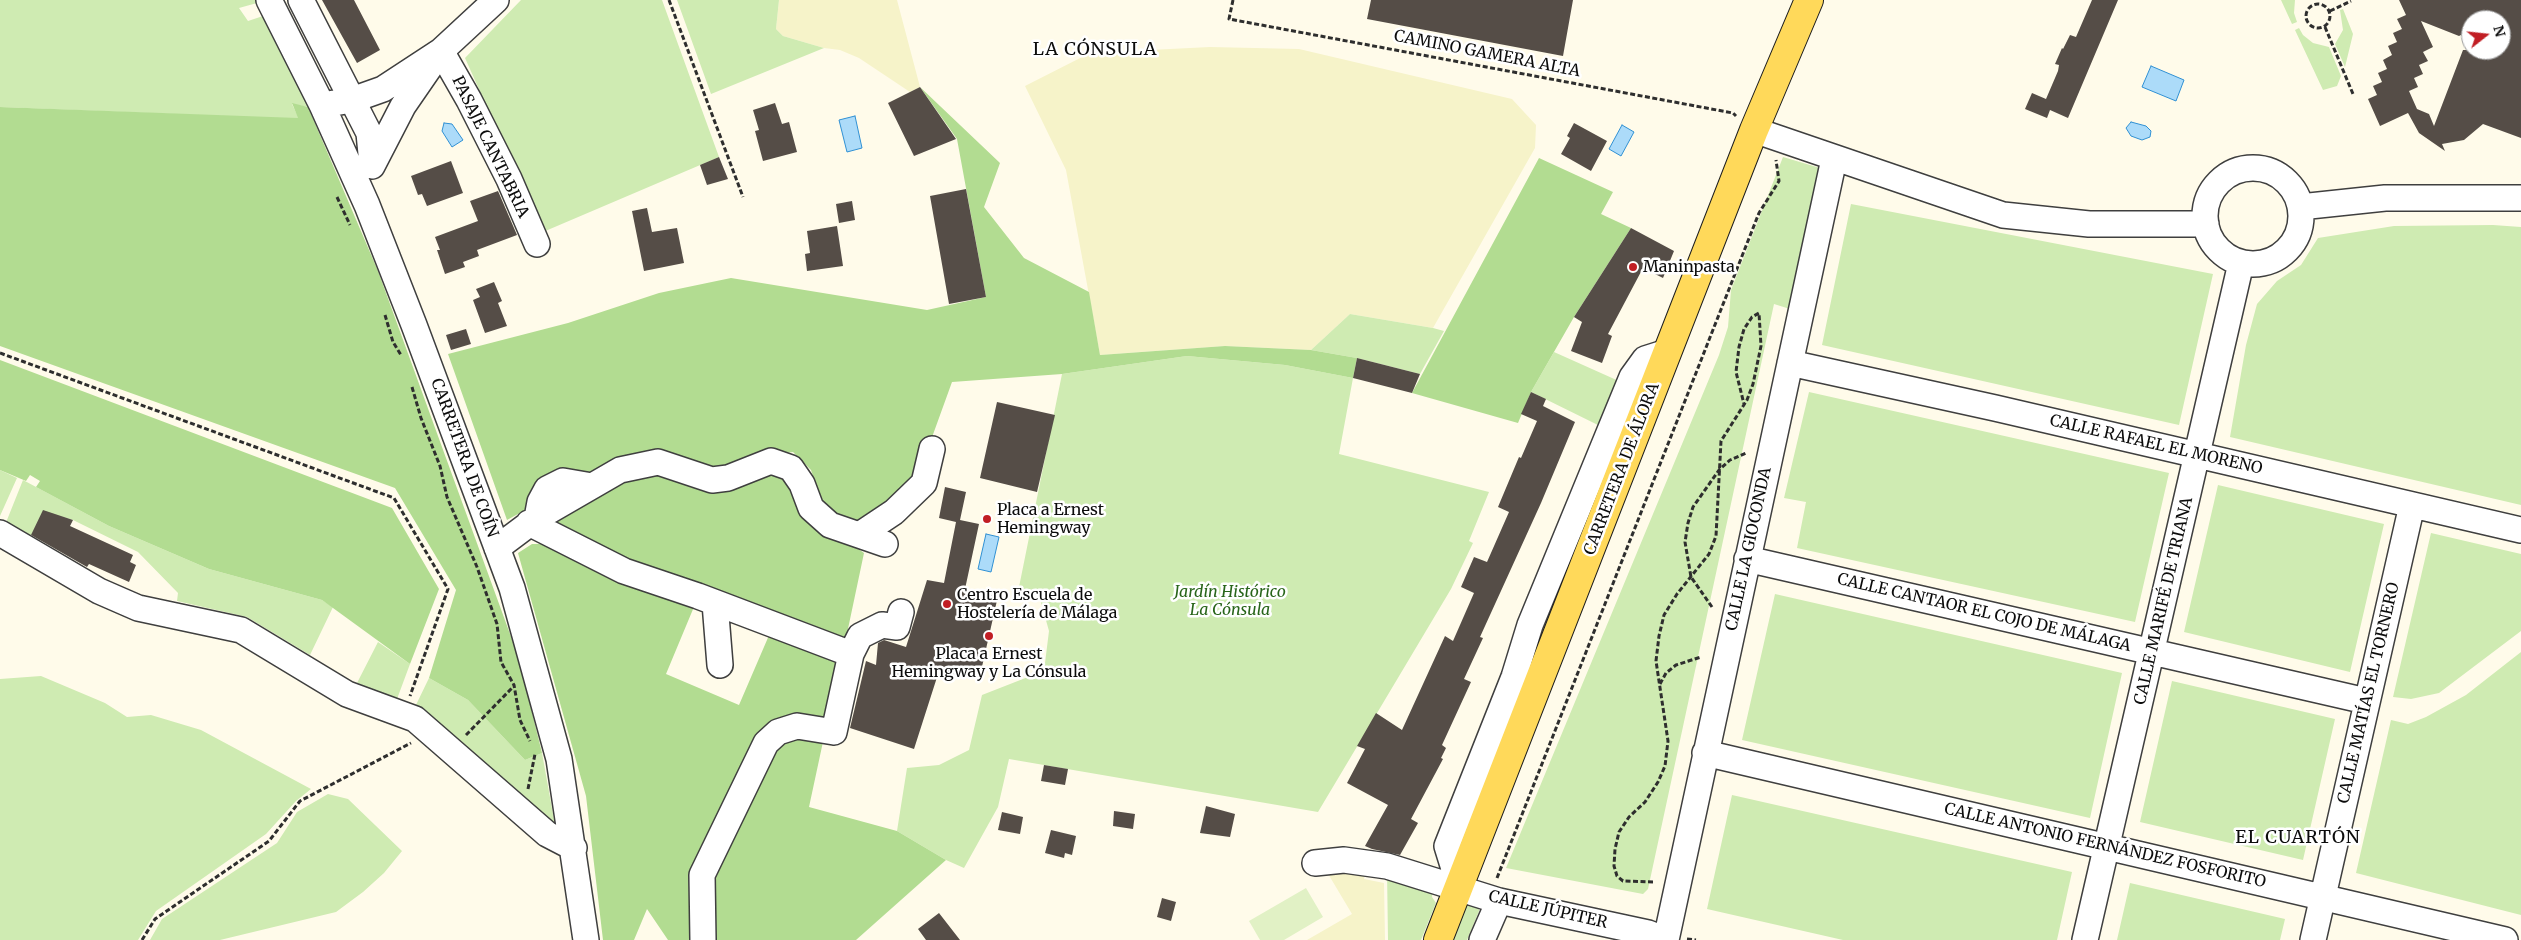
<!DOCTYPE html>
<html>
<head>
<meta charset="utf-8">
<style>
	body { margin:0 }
	#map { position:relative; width:2521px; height:940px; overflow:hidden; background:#fffbea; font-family:Merriweather,serif }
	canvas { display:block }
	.north { position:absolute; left:2461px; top:10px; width:50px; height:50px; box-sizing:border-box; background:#fff; border:1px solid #9e9e9e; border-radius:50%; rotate:74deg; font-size:14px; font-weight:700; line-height:20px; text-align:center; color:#0c0c0c }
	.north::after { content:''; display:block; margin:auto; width:18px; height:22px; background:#c11e24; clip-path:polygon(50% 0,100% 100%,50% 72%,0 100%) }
</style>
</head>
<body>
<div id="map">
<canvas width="2521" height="940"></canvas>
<div class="north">N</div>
</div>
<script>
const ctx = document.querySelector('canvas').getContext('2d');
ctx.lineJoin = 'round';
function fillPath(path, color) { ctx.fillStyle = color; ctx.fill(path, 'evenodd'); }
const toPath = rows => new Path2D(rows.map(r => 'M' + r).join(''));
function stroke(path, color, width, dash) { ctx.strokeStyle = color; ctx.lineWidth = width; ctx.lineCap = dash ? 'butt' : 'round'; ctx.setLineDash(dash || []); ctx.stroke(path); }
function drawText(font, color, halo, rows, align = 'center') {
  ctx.font = font + ' Merriweather,serif'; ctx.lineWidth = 5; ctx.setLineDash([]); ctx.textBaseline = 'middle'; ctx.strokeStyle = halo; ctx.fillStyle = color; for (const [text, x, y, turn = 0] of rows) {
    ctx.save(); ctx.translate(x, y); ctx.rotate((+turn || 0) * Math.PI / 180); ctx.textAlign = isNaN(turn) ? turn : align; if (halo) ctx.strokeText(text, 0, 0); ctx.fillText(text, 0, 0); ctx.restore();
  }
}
const farmland = toPath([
	[779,0,897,0,920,87,910,92,859,58,840,50,824,48,783,36,776,29],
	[1210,47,1299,49,1512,99,1536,125,1535,148,1433,328,1350,314,1311,350,1225,346,1100,355,1066,170,1025,86,1090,53],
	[1324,867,1366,867,1364,879,1384,883,1385,940,1307,940,1352,914]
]);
const green = toPath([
	[0,0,255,0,257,3,239,8,248,21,263,16,308,107,292,104,299,119,0,107],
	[521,0,662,0,719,157,543,232,465,58],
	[677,0,779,0,776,29,783,36,824,48,711,94],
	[2281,0,2295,0,2294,13,2297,22,2292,24],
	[2343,9,2353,34,2345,67,2335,44,2343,30,2340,10],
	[2299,28,2303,35,2313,43,2329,47,2341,76,2337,86,2323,90,2295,30],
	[1783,157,1820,168,1790,309,1774,304,1648,889,1643,894,1506,868,1719,355,1728,327,1731,290],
	[1851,204,2213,274,2179,425,1822,345],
	[2493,225,2521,227,2521,505,2230,437,2246,345,2257,304,2277,281,2301,265,2318,238,2394,226],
	[1350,314,1433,328,1444,331,1420,374,1357,358,1311,350],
	[1554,352,1621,382,1602,427,1531,392],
	[1187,356,1285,365,1353,378,1339,454,1489,492,1469,541,1473,543,1451,589,1318,812,1009,759,998,807,964,868,946,860,897,831,907,768,939,765,969,750,982,695,1028,677,1045,663,1049,631,1040,599,1018,592,1062,374],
	[1809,392,2169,473,2135,622,1797,548,1806,502,1784,498],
	[0,470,17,478,0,516],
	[23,480,109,526,209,569,322,600,333,607,310,655,247,617,177,601,178,593,138,552,73,520,43,511,30,538,5,525],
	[2218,485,2384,524,2350,672,2184,632],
	[2431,533,2521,554,2521,631,2439,693,2411,699,2393,697],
	[1775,594,2122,673,2090,818,1742,740],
	[378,642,410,664,397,699,357,683],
	[2521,652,2521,915,2356,873,2391,720,2408,724,2426,717,2466,695],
	[41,676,105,703,127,717,151,715,201,730,311,789,296,801,266,834,156,911,138,940,0,940,0,679],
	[429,678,468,700,525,760,542,753,555,825,551,829,415,707],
	[2172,681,2335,719,2303,860,2140,822],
	[328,794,348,799,402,851,384,873,363,892,336,912,220,940,150,940,162,919,277,843,297,812],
	[1732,795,2072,872,2057,940,1843,940,1707,909],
	[1387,870,1433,885,1432,897,1436,903,1421,940,1388,940],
	[2130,883,2285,919,2280,940,2117,940],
	[1462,902,1479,905,1479,911,1467,940,1447,940]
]);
const forest = toPath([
	[920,87,1000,163,984,207,1024,258,1089,292,1100,355,1225,346,1311,350,1357,358,1353,378,1285,365,1187,356,1062,374,952,382,914,487,860,525,838,522,824,508,811,470,793,452,766,455,731,468,600,473,568,470,529,508,507,520,448,354,568,323,659,293,731,278,927,310,986,297,957,139],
	[292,103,308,107,378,271,518,656,542,753,525,760,468,700,429,678,456,590,395,488,0,346,0,107,298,118],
	[1539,158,1613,192,1601,214,1631,228,1574,317,1531,392,1518,423,1412,393],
	[0,360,392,508,439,589,410,664,322,600,209,569,109,526,36,487,40,481,30,475,26,481,0,470],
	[657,469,690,487,707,491,771,472,785,474,817,520,864,553,845,643,624,564,545,522,611,487],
	[532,544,551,544,696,602,666,674,739,705,770,633,837,657,827,726,821,724,814,715,803,714,802,718,782,721,695,879,696,940,668,940,647,909,634,940,603,940,586,796,518,553],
	[782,737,824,737,809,807,897,831,946,860,856,940,711,940,711,876]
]);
const pitch = toPath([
	[1306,888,1323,917,1284,940,1260,940,1249,921]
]);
const water = toPath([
	[2151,66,2184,80,2176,101,2142,87,2151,66],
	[855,116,862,148,847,152,839,120,855,116],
	[2131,122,2146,126,2151,131,2150,137,2142,140,2131,136,2126,128,2131,122],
	[444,123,452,124,463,140,452,147,442,131,444,123],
	[1622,125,1634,132,1621,156,1609,149,1622,125],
	[986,534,999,537,991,572,978,569,986,534]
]);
const building = toPath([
	[322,0,354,0,380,50,357,63],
	[1371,0,1573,0,1563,56,1367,19],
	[2092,0,2118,0,2068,118,2050,110,2047,118,2025,109,2032,93,2046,99,2058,71,2059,65,2055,64,2062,48,2063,49,2070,35,2076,37],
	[2399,0,2521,0,2521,138,2483,124,2464,140,2442,144,2445,151,2419,133,2408,113,2380,126,2368,99,2377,95,2373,86,2382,82,2378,73,2387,69,2383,60,2392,55,2388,46,2397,42,2393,33,2402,29,2397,19,2406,15],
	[2471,20,2501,20,2501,50,2463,50,2434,126,2429,114,2417,109,2409,91,2418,87,2414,78,2423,74,2419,65,2428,61,2423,52,2433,47,2421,21,2459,36,2471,30],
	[920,87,956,139,914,156,888,103],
	[775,103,782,124,789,122,797,152,763,161,755,131,759,130,753,110],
	[1574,123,1607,141,1591,171,1561,154,1570,138,1567,136],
	[719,157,728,179,707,185,700,165],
	[451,161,463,193,427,206,422,194,418,195,411,176],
	[966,189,986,297,949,304,930,196],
	[498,191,517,235,477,250,479,256,463,262,465,267,445,274,437,250,440,250,435,237,478,221,470,201],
	[852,201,855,220,839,223,836,204],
	[647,208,652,232,677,228,684,263,644,271,632,211],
	[837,226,843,266,807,271,805,254,810,253,807,231],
	[1631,228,1674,251,1663,278,1643,268,1608,334,1612,336,1602,363,1571,351,1582,322,1574,317],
	[494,282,502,301,498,303,507,326,485,333,473,300,480,297,476,289],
	[466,329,471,344,451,350,446,335],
	[1357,358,1420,374,1412,393,1353,378],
	[1531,392,1546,399,1543,406,1575,422,1541,503,1480,637,1483,638,1464,679,1471,682,1442,745,1446,748,1441,758,1443,759,1411,819,1418,823,1400,855,1372,849,1365,846,1388,805,1347,783,1365,749,1357,746,1376,713,1402,730,1445,636,1453,641,1474,593,1461,587,1474,557,1487,562,1509,512,1498,507,1519,457,1521,458,1537,421,1521,414],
	[997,402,1055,415,1037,492,980,478],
	[945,487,966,492,960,520,979,524,965,589,998,596,979,680,939,671,914,749,850,728,866,661,876,665,878,643,884,640,906,647,927,580,944,583,956,522,939,518],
	[43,510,73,520,70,526,133,555,130,562,136,565,129,582,89,564,87,567,31,535],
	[1044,765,1068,769,1065,785,1041,781],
	[1206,806,1235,814,1230,837,1200,833],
	[1114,811,1135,814,1133,829,1113,826],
	[1002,812,1023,817,1020,834,998,830],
	[1051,830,1076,836,1072,855,1065,853,1064,858,1045,853],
	[1162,898,1176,902,1171,921,1157,917],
	[939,913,960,940,926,940,918,929]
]);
const path = toPath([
	[669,0,743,197],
	[1233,0,1229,19,1733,113,1736,116],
	'2306 16a12 12 0 1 1 24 0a12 12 0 1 1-24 0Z',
	[2330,11,2351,1],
	[2325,27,2353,94],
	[337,197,350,225],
	[385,315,393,342,401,355],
	[0,353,394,498,448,589,410,696],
	[412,387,421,418,440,466,447,497,477,567,497,624,501,662,514,685,520,720,530,741],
	[1712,607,1691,577,1685,542,1688,523,1693,507,1719,470,1730,460,1746,453],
	[1660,684,1666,673,1676,665,1701,657],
	[466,735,514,686],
	[528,789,535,754],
	[1497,878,1759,213,1779,181,1776,160],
	[1653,882,1623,881,1617,876,1614,866,1615,849,1619,832,1629,817,1645,802,1658,782,1665,766,1668,741,1656,661,1659,636,1664,615,1677,594,1709,554,1716,536,1721,441,1747,400,1753,384,1761,346,1759,313,1752,317,1744,329,1739,347,1736,372,1744,404],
	[1687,939,1696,940],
	[142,940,155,919,269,841,300,801,411,743]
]);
const minor = toPath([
	[269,0,322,105,367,205,414,325,512,588,559,759,586,940],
	[301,0,369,133,372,164],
	[441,51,469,100,509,179,537,244],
	[322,105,352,100,383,89,441,51,496,0],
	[1754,130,2003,215,2089,224,2206,224],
	[372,166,403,106,434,61],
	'2205 216a48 48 0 1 1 96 0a48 48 0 1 1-96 0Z',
	[2300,207,2385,198,2521,198],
	[1790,363,1995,408,2521,530],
	[537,518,540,502,547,489,563,481,592,486],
	[529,523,624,571,698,596,851,654],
	[0,533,99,591,138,608,241,630,347,694,415,719,547,834,574,848],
	[861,534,894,512,924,483,932,449],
	[497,548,537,518,620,470,658,462,712,480,728,478,771,461,791,468,802,484,811,508,830,525,885,544],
	[1747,559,2366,701],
	[715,603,720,665],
	[1705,753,2505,940],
	[1315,863,1344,860,1387,866,1499,901,1648,933,1666,940],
	[1460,888,1447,846,1514,677,1530,625,1632,377,1645,359,1667,352],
	[703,940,702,875,766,743,778,732,797,726,834,732,851,654,860,636,882,625,897,627,901,612],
	[1482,940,1499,901],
	[1666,940,1834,159],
	[2085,940,2241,263],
	[2313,940,2412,505]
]);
const major = toPath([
	[1438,940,1754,130,1809,0]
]);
const markers = [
	[1633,267,5,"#c11e24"],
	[987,519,5,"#c11e24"],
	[947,604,5,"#c11e24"],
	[989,636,5,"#c11e24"]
];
const streetNames = [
	["CAMINO GAMERA ALTA",1487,54,11],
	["PASAJE CANTABRIA",490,147,64],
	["CALLE RAFAEL EL MORENO",2156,445,13],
	["CARRETERA DE COÍN",464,458,70],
	["CARRETERA DE ÁLORA",1622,469,-69],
	["CALLE LA GIOCONDA",1749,549,-78],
	["CALLE MARIFÉ DE TRIANA",2164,601,-77],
	["CALLE CANTAOR EL COJO DE MÁLAGA",1984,613,13],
	["CALLE MATÍAS EL TORNERO",2369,693,-77],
	["CALLE ANTONIO FERNÁNDEZ FOSFORITO",2105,846,13],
	["CALLE JÚPITER",1548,910,13]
];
const poiNames = [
	["Maninpasta",1643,267],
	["Placa a Ernest",997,510],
	["Hemingway",997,528],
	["Centro Escuela de",957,595],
	["Hostelería de Málaga",957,613],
	["Placa a Ernest",989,654,"center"],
	["Hemingway y La Cónsula",989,672,"center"]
];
const parkNames = [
	["Jardín Histórico",1230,592],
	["La Cónsula",1230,610]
];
const neighbourhoodNames = [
	["LA CÓNSULA",1095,50],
	["EL CUARTÓN",2298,838]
];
fillPath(farmland, '#f6f3c9');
fillPath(green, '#cfebb2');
fillPath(forest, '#b2dc91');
fillPath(pitch, '#e1f1c5');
fillPath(water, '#acdbf9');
stroke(water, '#3090d3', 1);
fillPath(building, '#554d47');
stroke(minor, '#3f3f3f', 28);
stroke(major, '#1d1d1d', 30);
stroke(path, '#2e2e2e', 3, [5, 2.5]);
stroke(minor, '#fff', 25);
stroke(major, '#ffd95a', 28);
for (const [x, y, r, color] of markers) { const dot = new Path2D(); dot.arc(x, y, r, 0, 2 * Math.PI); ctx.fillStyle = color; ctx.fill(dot); stroke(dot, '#fff', 2); }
drawText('16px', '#0c0c0c', '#fff', streetNames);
drawText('16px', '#0c0c0c', '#fff', poiNames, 'left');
drawText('italic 16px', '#28651a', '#fff', parkNames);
ctx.letterSpacing = '1px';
drawText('18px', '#0c0c0c', '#fff', neighbourhoodNames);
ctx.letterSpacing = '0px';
</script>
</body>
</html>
